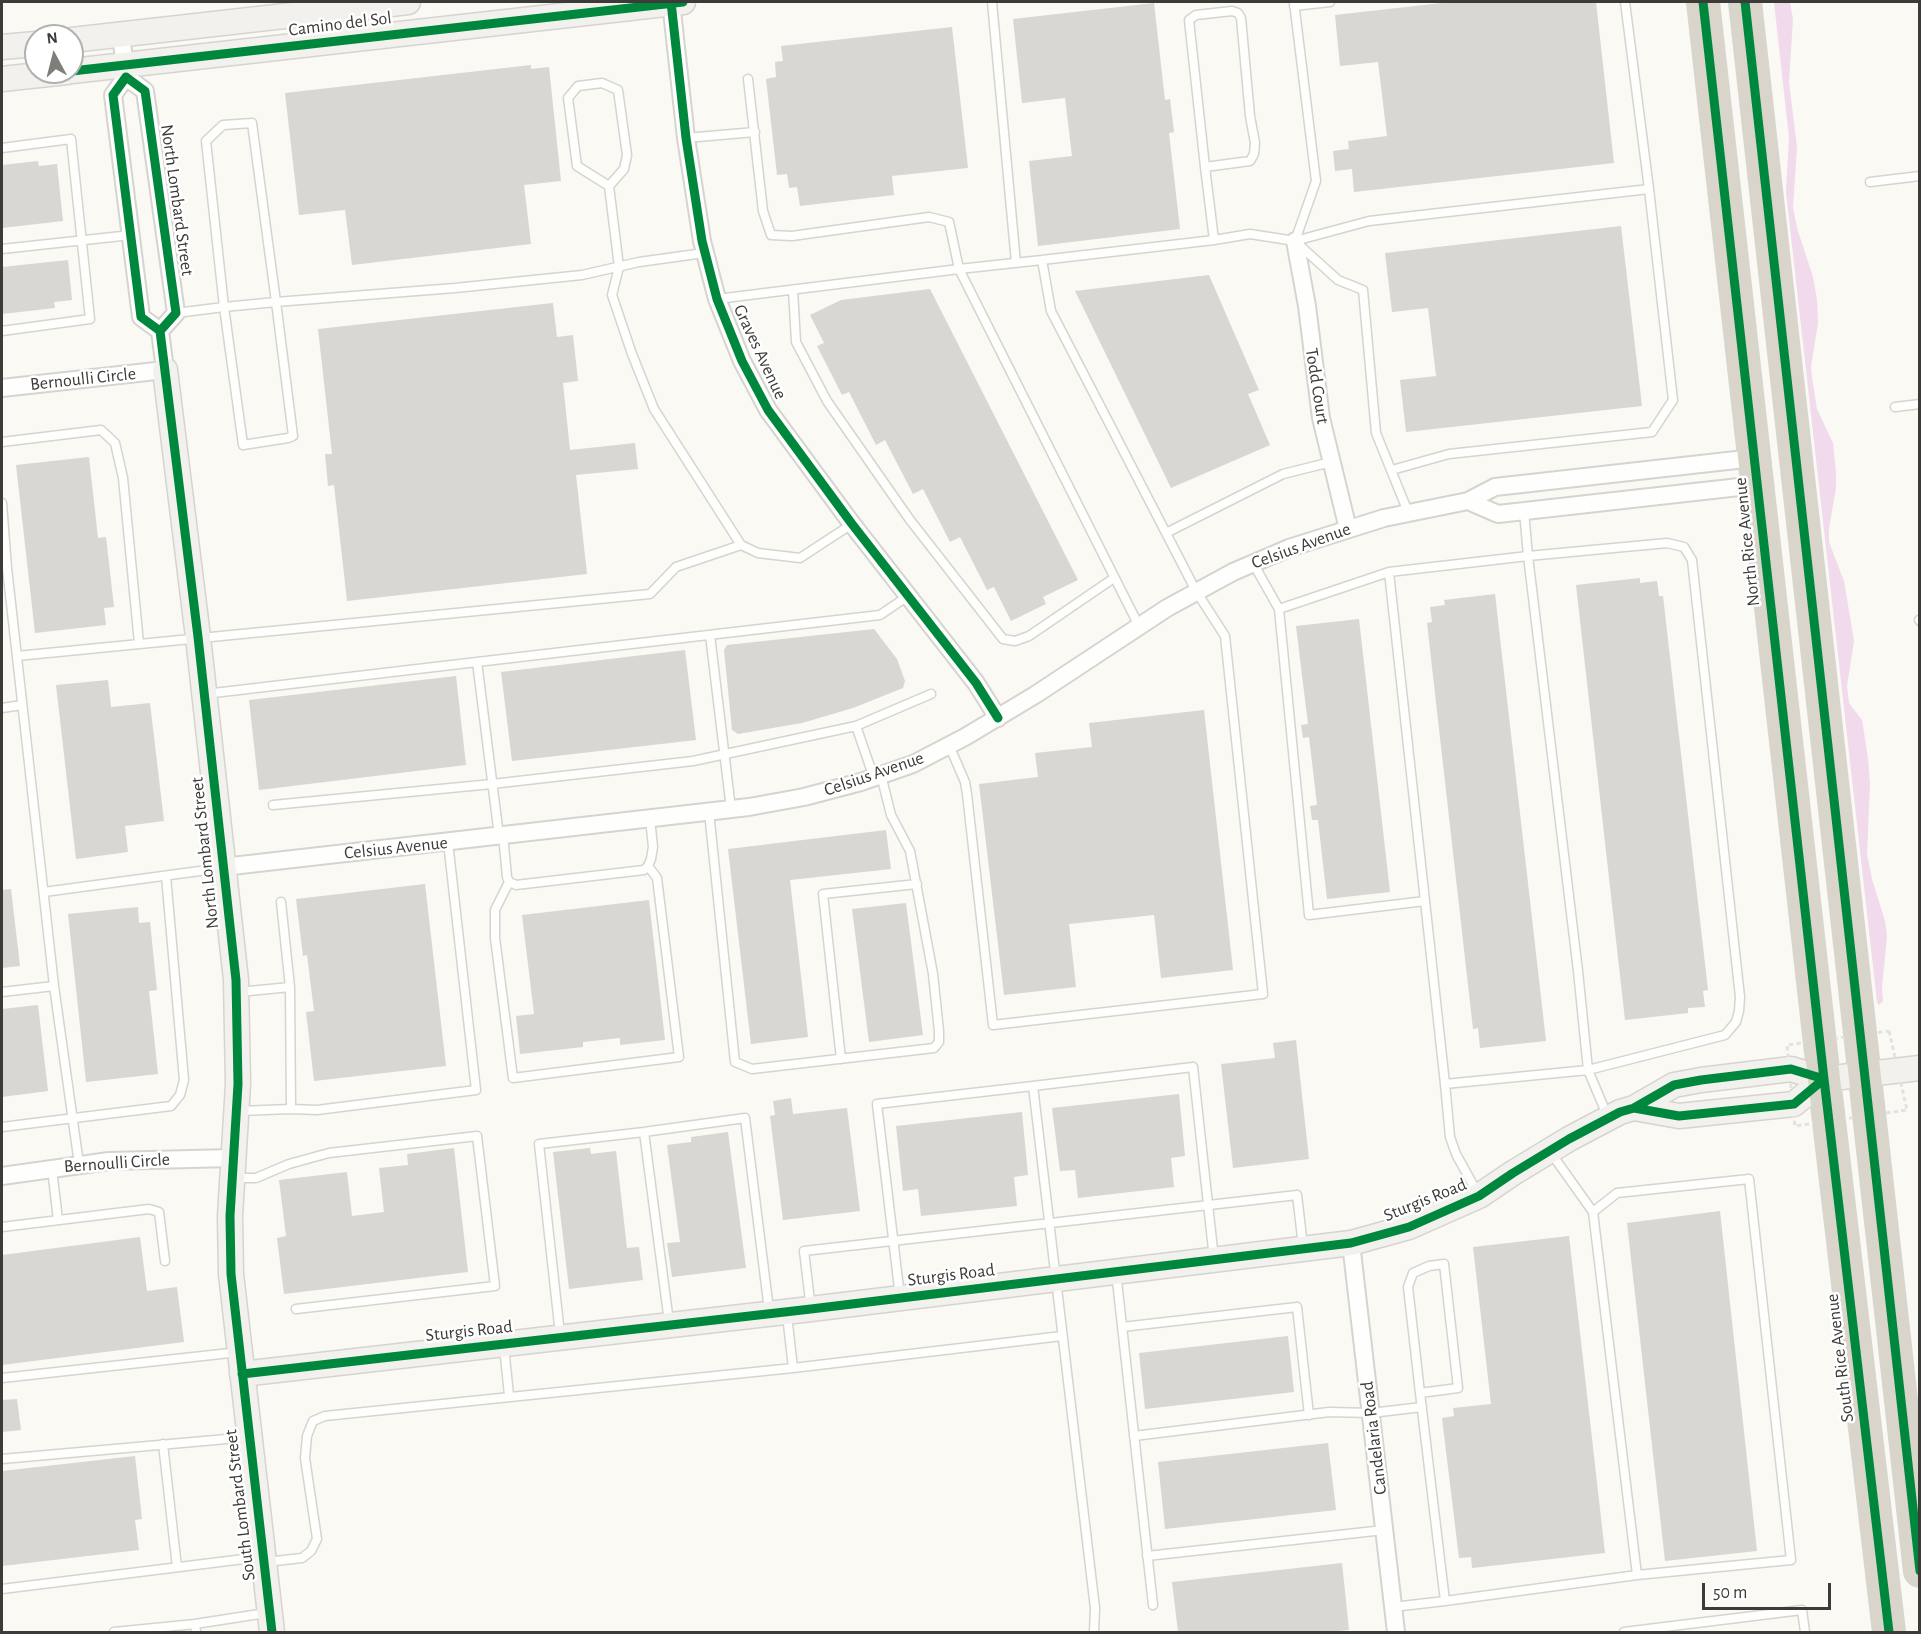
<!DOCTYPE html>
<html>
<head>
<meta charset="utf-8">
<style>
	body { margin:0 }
	#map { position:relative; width:1921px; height:1634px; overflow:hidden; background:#faf9f4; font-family:"Alegreya Sans",sans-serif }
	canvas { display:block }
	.frame { position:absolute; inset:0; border:3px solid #3c3b38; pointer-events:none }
	.north { position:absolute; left:24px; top:24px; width:60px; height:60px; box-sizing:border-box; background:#fff; border:2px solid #b1b1af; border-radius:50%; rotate:353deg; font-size:16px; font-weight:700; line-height:24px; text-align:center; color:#3c3b38 }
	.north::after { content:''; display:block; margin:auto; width:21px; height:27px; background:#7e7e7a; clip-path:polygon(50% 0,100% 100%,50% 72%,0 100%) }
	.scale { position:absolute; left:1702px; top:1583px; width:129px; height:27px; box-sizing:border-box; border:3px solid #3c3b38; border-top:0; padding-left:8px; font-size:18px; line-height:21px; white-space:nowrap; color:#3c3b38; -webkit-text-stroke:4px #fff; paint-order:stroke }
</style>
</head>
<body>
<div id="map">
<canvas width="1921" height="1634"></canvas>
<div class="frame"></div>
<div class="north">N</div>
<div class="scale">50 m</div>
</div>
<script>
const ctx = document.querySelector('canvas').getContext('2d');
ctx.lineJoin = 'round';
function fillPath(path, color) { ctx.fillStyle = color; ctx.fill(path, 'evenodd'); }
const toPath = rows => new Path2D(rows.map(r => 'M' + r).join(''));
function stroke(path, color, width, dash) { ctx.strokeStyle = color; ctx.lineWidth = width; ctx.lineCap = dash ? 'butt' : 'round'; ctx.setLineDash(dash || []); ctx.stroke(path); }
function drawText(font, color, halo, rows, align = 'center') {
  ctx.font = font + ' "Alegreya Sans",sans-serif'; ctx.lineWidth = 5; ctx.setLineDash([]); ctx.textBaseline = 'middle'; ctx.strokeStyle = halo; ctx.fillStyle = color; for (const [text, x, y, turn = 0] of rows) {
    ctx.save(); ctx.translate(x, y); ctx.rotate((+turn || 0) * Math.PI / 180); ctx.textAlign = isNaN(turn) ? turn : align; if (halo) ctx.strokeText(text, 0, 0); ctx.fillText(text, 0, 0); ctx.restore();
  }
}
const green = toPath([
	[1774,2,1790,2,1793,19,1789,82,1797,147,1793,207,1797,228,1813,277,1817,300,1818,323,1811,366,1812,378,1817,409,1833,443,1836,472,1836,488,1829,528,1829,542,1844,581,1854,641,1847,686,1849,703,1862,720,1868,758,1870,784,1867,854,1872,879,1885,921,1887,936,1882,988,1883,1001,1879,1005,1877,1002,1786,192,1789,137]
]);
const building = toPath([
	[1450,2,1596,2,1614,163,1354,192,1352,169,1335,171,1333,151,1349,149,1348,141,1387,136,1378,62,1340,66,1335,15],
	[1154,3,1165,100,1170,99,1174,132,1169,133,1180,229,1038,246,1029,161,1072,156,1065,98,1022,103,1013,19],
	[952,27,968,168,892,176,894,195,800,206,797,187,789,188,787,174,777,175,766,79,776,77,775,62,783,61,781,46],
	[531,65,531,69,549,67,561,181,524,185,531,244,352,265,345,210,299,215,285,93],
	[38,161,39,166,57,164,63,221,2,228,2,165],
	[1621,226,1642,406,1406,432,1400,380,1436,376,1428,308,1392,312,1385,253],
	[68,260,72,300,54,302,55,308,2,314,2,267],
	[1209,275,1259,390,1248,394,1270,445,1171,488,1075,291],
	[930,289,1078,580,1043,597,1046,604,1011,621,994,587,987,590,960,537,950,542,923,489,913,494,885,440,876,445,849,392,842,395,817,346,824,343,810,315,841,300],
	[553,303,557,337,573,335,578,381,563,383,570,450,635,443,638,469,576,475,587,574,347,601,334,485,328,486,325,454,332,454,318,329],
	[89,457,98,538,106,537,114,607,104,608,106,625,35,633,16,465],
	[1640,578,1640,583,1657,581,1659,596,1663,596,1708,990,1703,991,1705,1007,1688,1008,1688,1013,1625,1020,1576,585],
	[1495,594,1546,1041,1480,1048,1478,1028,1473,1029,1427,623,1432,622,1430,607,1445,605,1444,600],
	[1359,619,1390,892,1327,899,1318,820,1312,820,1310,806,1317,805,1309,737,1303,738,1301,725,1308,724,1296,626],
	[874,629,897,659,905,681,903,688,853,708,802,723,738,734,732,730,724,650,727,645],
	[685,650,696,740,512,761,501,672],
	[456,676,466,765,259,790,249,700],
	[108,680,111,707,150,703,164,821,125,826,128,852,76,859,56,685],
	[1204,710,1233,970,1161,978,1154,915,1069,924,1076,987,1004,995,979,784,1038,777,1035,753,1092,747,1089,723],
	[886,830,891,869,790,880,808,1037,751,1044,728,849],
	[425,884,446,1066,314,1081,306,1012,314,1011,307,955,303,956,296,899],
	[11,889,20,966,2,968,2,890],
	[649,900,665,1040,620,1045,620,1038,583,1042,583,1047,520,1054,516,1016,534,1014,522,915],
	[906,903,923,1035,869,1042,852,909],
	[138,907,139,923,150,922,157,990,149,991,158,1074,86,1082,68,914],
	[38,1005,48,1091,2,1097,2,1009],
	[1296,1040,1309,1159,1233,1168,1221,1064,1275,1058,1273,1043],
	[1179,1094,1185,1156,1171,1158,1174,1187,1078,1198,1075,1170,1060,1171,1052,1108],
	[791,1098,793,1114,847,1108,860,1211,783,1220,770,1116,775,1115,773,1101],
	[1022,1112,1028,1175,1014,1177,1017,1206,921,1216,918,1189,903,1191,896,1126],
	[728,1132,746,1268,672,1277,667,1243,680,1242,667,1145,691,1142,691,1137],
	[454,1148,468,1272,284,1294,277,1238,286,1236,279,1180,347,1172,352,1216,384,1212,379,1168,408,1165,407,1154],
	[590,1148,591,1154,616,1151,627,1248,639,1247,643,1280,569,1289,553,1152],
	[1720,1211,1757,1551,1665,1561,1627,1223],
	[1569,1236,1605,1553,1472,1568,1471,1557,1459,1558,1442,1418,1454,1416,1453,1408,1491,1404,1473,1247],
	[140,1237,147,1291,177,1287,184,1342,2,1365,2,1255],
	[1288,1336,1294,1392,1145,1409,1139,1353],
	[17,1399,21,1430,2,1432,2,1400],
	[1328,1443,1336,1510,1165,1529,1158,1462],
	[135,1456,142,1519,135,1520,139,1550,2,1566,2,1471],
	[1342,1563,1349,1630,1326,1632,1178,1632,1172,1582]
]);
const path = toPath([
	[1889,1031,1907,1110,1795,1126,1787,1045,1889,1031]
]);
const lane = toPath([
	[992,2,1016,263],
	[1294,2,1316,181,1295,241],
	[1625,2,1649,189],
	[1294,6,1330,2],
	[748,79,763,211,771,235,792,236,929,217,949,222,959,269,1042,260,1051,311,1166,533],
	[252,123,276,302,224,307,206,141,223,125,252,123],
	[686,138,755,132],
	[2,148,71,139,90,319,2,331],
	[1870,182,1920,176],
	[609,186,577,166,568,98,578,86,602,83,618,90,627,155,624,169,609,186,619,267,612,295,632,354,654,409,741,545,758,553,800,558,852,524],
	[1214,240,1250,234,1295,241,1369,221,1649,189,1673,400,1652,432,1449,454,1392,470],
	[1297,243,1338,280,1363,290,1376,433,1408,512],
	[2,249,131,235],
	[1042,260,1214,240,1205,167,1250,161,1254,154,1255,143,1250,116,1241,18,1238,13,1232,11,1196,15,1189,20,1205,167],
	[793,290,796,342,827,401,910,520,1003,639,1015,641,1029,636,1114,578],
	[717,299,959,269,1139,626],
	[176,313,224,307,243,445,288,438,293,436,276,302,455,288,582,275,639,262,704,253],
	[1895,407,1920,404],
	[2,442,101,430,115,443,123,478,139,643],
	[2,503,7,568,54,986,79,1164],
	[1253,563,1279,609,1389,572,1528,556,1524,511],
	[1389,572,1425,901],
	[1279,609,1309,915,1425,901,1445,1084],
	[1919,620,1920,621],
	[710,635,731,809],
	[17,656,650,594,676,567,741,545],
	[477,662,880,615,908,596],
	[205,694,477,662,499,836],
	[2,708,22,705],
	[856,726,874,778],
	[949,745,965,782,967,794,993,1025,1263,994,1225,636,1196,591,1166,533,1283,474,1331,462],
	[273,805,492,784,693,761,856,726,931,694],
	[709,812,735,1062,752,1069,934,1048,939,1042,939,1031,933,974,910,851,891,815,881,775],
	[503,835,507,877,509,882,516,885,644,870,648,866,651,859,653,847,650,819],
	[509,882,495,910,495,938,513,1078,679,1057,657,878,648,866],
	[44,892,222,868],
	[281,902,290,987],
	[2,992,54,986],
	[239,992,290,987,291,1109],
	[841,1059,823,894,917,884],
	[1033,1086,1193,1067,1214,1259],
	[239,1111,291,1109,317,1110,476,1090,448,842],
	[2,1127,171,1106,180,1095,184,1080,166,876],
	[644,1132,669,1322],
	[52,1169,58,1220],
	[235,1178,256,1178,289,1164,329,1153,477,1136,495,1286,296,1309],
	[1478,1194,1456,1154,1450,1137,1445,1084,1588,1070,1578,971,1528,556,1667,543,1684,547,1692,560,1740,997,1739,1011,1736,1022,1725,1035,1588,1070,1607,1115],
	[1593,1212,1617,1193,1749,1179,1791,1560,1637,1575],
	[2,1227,149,1209,159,1212,165,1261],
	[1116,1272,1153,1605],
	[900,1297,877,1104,1033,1086,1095,1608,1094,1632],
	[811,1309,804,1251,1297,1195,1303,1246],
	[787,1315,793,1368],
	[1122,1327,1297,1307,1309,1415],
	[560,1334,539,1144,644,1132,745,1118,769,1310],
	[504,1347,509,1395],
	[2,1378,239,1352],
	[1134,1436,1329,1412,1371,1413,1422,1407],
	[163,1444,177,1567],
	[2,1459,249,1437],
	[1147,1556,1384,1530],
	[266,1562,302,1558,311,1551,317,1539,305,1458,307,1436,313,1421,325,1416,793,1368,1062,1336],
	[2,1589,260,1557],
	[1445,1601,1637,1575,1593,1212,1551,1153],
	[1393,1607,1445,1601,1420,1393,1408,1287,1413,1273,1429,1266,1444,1264,1458,1388,1420,1393],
	[114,1632,195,1624],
	[196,1632,195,1624,266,1613],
	[1624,1632,1802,1610,1805,1632]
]);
const street = toPath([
	[671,2,686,138,702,241,717,299,742,361,768,410,852,524,976,683,998,718],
	[121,34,126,77,113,95,141,317,160,331],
	[1295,241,1307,306,1321,418,1348,529],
	[2,388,165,370,160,331,176,313,145,91,126,77],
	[1468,501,1498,514,1757,485],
	[223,867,749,807,804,797,861,782,913,764,965,737,1035,695,1167,608,1233,572,1289,548,1384,518,1468,501,1495,487,1754,458],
	[2,1176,109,1161,232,1158],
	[1351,1243,1396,1632]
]);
const secondary = toPath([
	[72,40,408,2],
	[2,47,36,44],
	[72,71,683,2],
	[2,79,67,72],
	[165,370,198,637,236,980,238,1084,230,1216,231,1274,272,1632],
	[1634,1108,1679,1116,1794,1104,1824,1079],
	[242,1374,811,1309,1351,1243,1409,1227,1479,1196,1513,1173,1569,1139,1620,1112,1634,1108,1674,1085,1701,1080,1791,1069,1824,1079,1920,1068]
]);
const highway = toPath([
	[1703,2,1824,1079,1889,1632],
	[1745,2,1920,1571]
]);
const cycleway = toPath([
	[671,2,686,138,702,241,717,299,742,361,768,410,852,524,976,683,998,718],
	[1703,2,1824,1079,1889,1632],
	[1745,2,1920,1571],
	[72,71,683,2],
	[160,331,141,317,113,95,126,77,145,91,176,313,160,331,198,637,236,980,238,1084,230,1216,231,1274,272,1632],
	[1634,1108,1679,1116,1794,1104,1824,1079],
	[242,1374,811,1309,1351,1243,1409,1227,1479,1196,1513,1173,1569,1139,1620,1112,1634,1108,1674,1085,1701,1080,1791,1069,1824,1079]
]);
const streetNames = [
	["Camino del Sol",340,24,-7],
	["North Lombard Street",177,200,82],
	["Graves Avenue",760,352,65],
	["Bernoulli Circle",83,379,-6],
	["Todd Court",1317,386,81],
	["North Rice Avenue",1747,542,-96],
	["Celsius Avenue",1301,546,-20],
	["Celsius Avenue",874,774,-19],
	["Celsius Avenue",396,848,-6],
	["North Lombard Street",205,853,-96],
	["Bernoulli Circle",117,1163,-4],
	["Sturgis Road",1425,1200,-22],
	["Sturgis Road",951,1275,-7],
	["Sturgis Road",469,1331,-6],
	["South Rice Avenue",1840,1358,-97],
	["Candelaria Road",1374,1438,-97],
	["South Lombard Street",240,1505,-97]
];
fillPath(green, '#f0daec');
fillPath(building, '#d8d7d3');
stroke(lane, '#d5d4d0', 11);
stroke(street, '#d5d4d0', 20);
stroke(secondary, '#d5d4d0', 27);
stroke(highway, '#d6d5d3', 34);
stroke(path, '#e2e2e0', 3, [4.5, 3]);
stroke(lane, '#fefefd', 8);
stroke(street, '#fefefd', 16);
stroke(secondary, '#f2f1ee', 24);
stroke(highway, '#d9d5ca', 32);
stroke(cycleway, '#00873e', 9);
drawText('18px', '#3c3b38', '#fff', streetNames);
</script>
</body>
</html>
